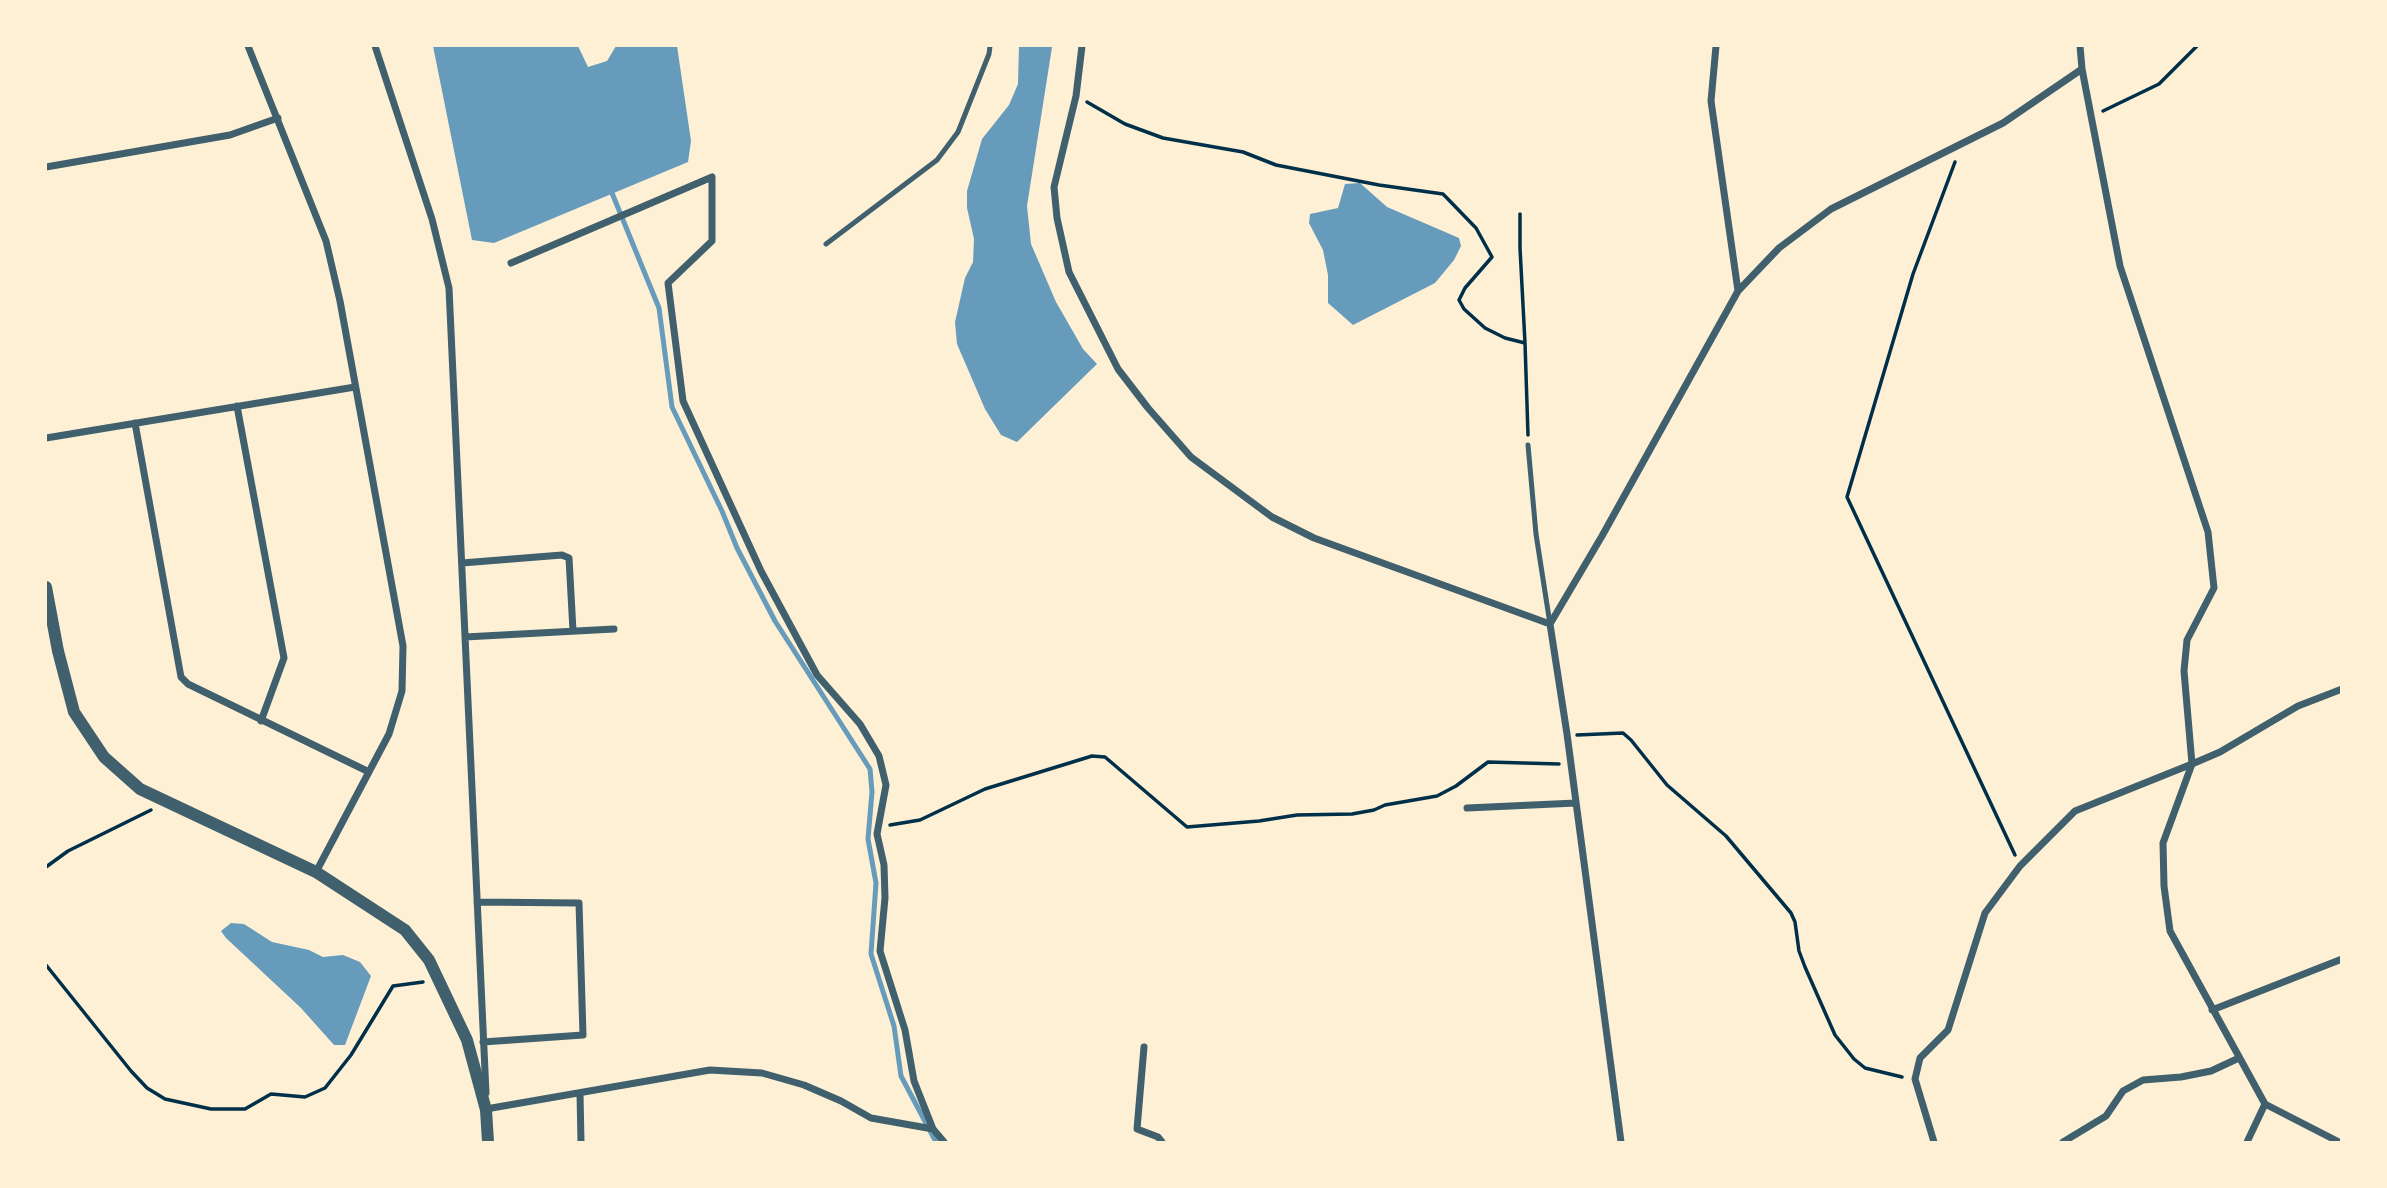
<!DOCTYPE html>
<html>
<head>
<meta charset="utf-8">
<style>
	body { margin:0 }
	#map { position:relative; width:2387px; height:1188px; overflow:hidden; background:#fdf0d5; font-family:"DM Sans",sans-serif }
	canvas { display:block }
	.frame { position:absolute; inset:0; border:47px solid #fdf0d5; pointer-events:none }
</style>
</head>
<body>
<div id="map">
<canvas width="2387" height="1188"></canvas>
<div class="frame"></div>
</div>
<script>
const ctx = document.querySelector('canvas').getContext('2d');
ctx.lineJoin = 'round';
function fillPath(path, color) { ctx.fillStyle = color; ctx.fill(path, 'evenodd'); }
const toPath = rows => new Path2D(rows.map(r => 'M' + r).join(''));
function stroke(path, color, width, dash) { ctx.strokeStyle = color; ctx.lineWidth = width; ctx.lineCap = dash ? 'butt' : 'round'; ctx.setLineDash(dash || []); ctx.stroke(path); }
const water = toPath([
	[433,46,578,46,588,67,607,61,616,46,677,46,691,141,688,162,494,243,472,240],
	[1019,46,1052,47,1027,206,1031,244,1056,302,1083,349,1097,364,1017,442,1001,435,985,409,957,344,955,322,965,278,973,262,974,239,967,208,967,191,982,139,1009,105,1018,84],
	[1360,183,1387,207,1459,238,1461,246,1454,260,1435,283,1353,325,1328,303,1328,275,1323,250,1309,223,1310,214,1338,208,1345,184],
	[231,923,244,924,272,942,309,950,323,957,343,955,360,962,371,976,345,1045,334,1045,301,1008,226,938,221,931]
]);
const stream = toPath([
	[612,193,659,308,672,407,722,511,737,548,775,621,870,769,872,792,868,839,876,883,871,954,894,1026,901,1076,936,1142]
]);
const path = toPath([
	[1087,102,1125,124,1163,138,1243,152,1276,165,1379,185,1443,194,1476,228,1492,257,1465,288,1459,300,1464,309,1485,328,1505,338,1525,343,1528,435],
	[2103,111,2159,84,2197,46],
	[1955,162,1913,274,1847,497,2015,855],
	[1520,214,1520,248,1525,343],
	[1577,735,1623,733,1631,740,1667,785,1726,836,1791,913,1795,922,1799,951,1805,967,1835,1035,1854,1059,1865,1068,1902,1077],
	[890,825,920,820,985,789,1092,756,1105,757,1187,827,1259,821,1297,815,1352,814,1374,810,1385,805,1437,796,1456,786,1488,762,1559,764],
	[46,867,68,851,151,810],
	[46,965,131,1071,147,1088,165,1099,211,1109,245,1109,271,1094,305,1097,325,1088,351,1055,393,986,423,982]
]);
const service = toPath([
	[826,244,937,160,958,132,989,54,990,46],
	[1528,445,1536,534,1550,624]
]);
const minor = toPath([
	[248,46,326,241,340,301,403,646,402,691,389,734,316,872],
	[375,46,432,219,449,288,486,1093],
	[1082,46,1076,96,1054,187,1057,218,1069,272,1118,369,1148,408,1191,457,1272,517,1314,538,1550,624],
	[1716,46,1711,101,1738,291],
	[2080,46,2082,69,2120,266,2208,532,2214,588,2187,640,2184,671,2192,764,2163,843,2164,886,2170,931,2265,1104,2247,1142],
	[46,167,230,135,278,118],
	[511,263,712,177,712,241,668,283,683,401,761,571,817,675,860,724,879,756,886,785,877,834,884,865,885,898,880,951,905,1030,914,1081,933,1129,944,1142],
	[237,406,284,658,261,721],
	[135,423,181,677,188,684,367,771],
	[46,438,355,387],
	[462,563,562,555,569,558,573,631],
	[465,637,614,629],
	[1467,808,1576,803],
	[477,902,579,903,583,1035,483,1042],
	[2212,1010,2342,959],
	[1144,1047,1137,1129,1158,1137,1162,1142],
	[580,1093,581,1142],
	[2265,1104,2339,1142],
	[486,1109,710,1070,762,1073,804,1085,841,1101,871,1118,933,1129],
	[1621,1142,1567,734,1550,624,1602,536,1738,291,1779,248,1831,209,2003,123,2082,69],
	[1934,1142,1915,1079,1920,1058,1948,1030,1985,913,2020,866,2075,811,2192,764,2220,752,2298,706,2342,689],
	[2063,1142,2106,1116,2123,1091,2143,1080,2181,1077,2211,1071,2239,1058]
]);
const tertiary = toPath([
	[46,587,58,651,74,712,104,757,140,789,316,872,405,930,429,960,467,1040,486,1110,488,1142]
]);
fillPath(water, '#669bbc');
stroke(stream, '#669bbc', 5);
stroke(path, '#003049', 3.5);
stroke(service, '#3f606c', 5);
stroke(minor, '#3f606c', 7);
stroke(tertiary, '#3f606c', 12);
</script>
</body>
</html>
